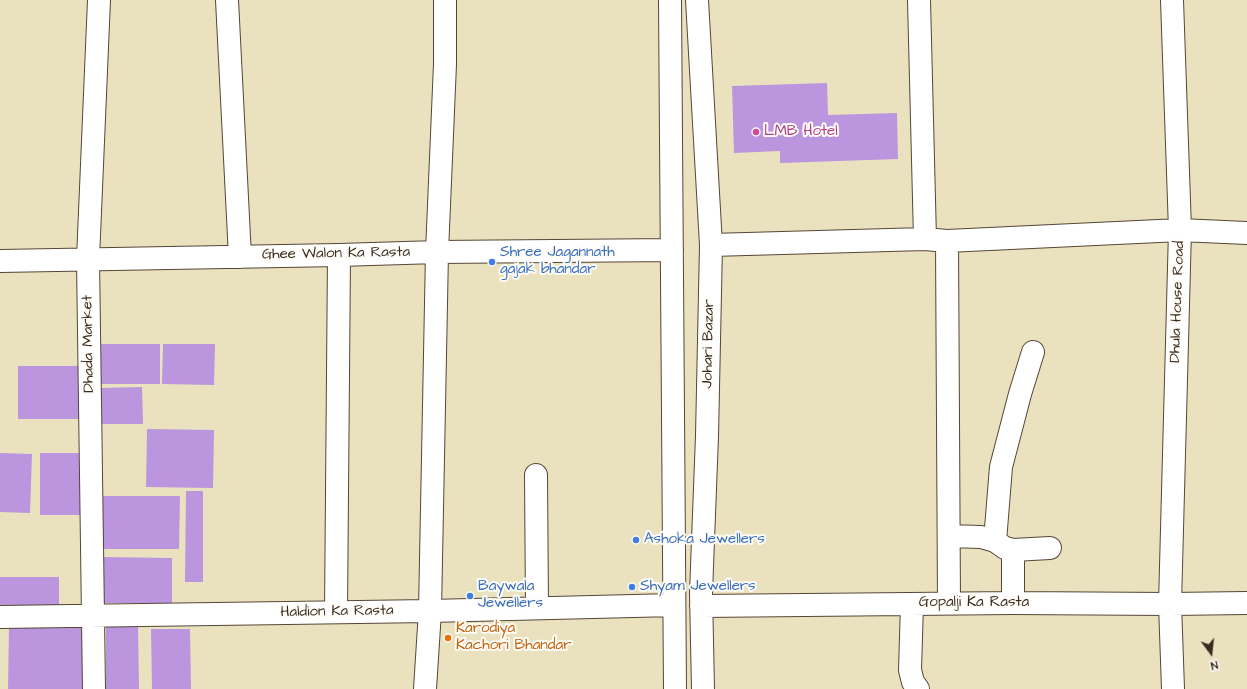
<!DOCTYPE html>
<html>
<head>
<meta charset="utf-8">
<style>
	body { margin:0 }
	#map { position:relative; width:1247px; height:689px; overflow:hidden; background:#eae2bf; font-family:"Architects Daughter",sans-serif }
	canvas { display:block }
	.north { position:absolute; left:1191px; top:633px; width:40px; height:40px; -webkit-text-stroke:3px #fdfcf7; paint-order:stroke; rotate:165deg; font-size:11px; font-weight:700; line-height:16px; text-align:center; color:#3b2a1e }
	.north::after { content:''; display:block; margin:auto; width:14px; height:18px; background:#3b2a1e; clip-path:polygon(50% 0,100% 100%,50% 72%,0 100%) }
</style>
</head>
<body>
<div id="map">
<canvas width="1247" height="689"></canvas>
<div class="north">N</div>
</div>
<script>
const ctx = document.querySelector('canvas').getContext('2d');
ctx.lineJoin = 'round';
function fillPath(path, color) { ctx.fillStyle = color; ctx.fill(path, 'evenodd'); }
const toPath = rows => new Path2D(rows.map(r => 'M' + r).join(''));
function stroke(path, color, width, dash) { ctx.strokeStyle = color; ctx.lineWidth = width; ctx.lineCap = dash ? 'butt' : 'round'; ctx.setLineDash(dash || []); ctx.stroke(path); }
function drawText(font, color, halo, rows, align = 'center') {
  ctx.font = font + ' "Architects Daughter",sans-serif'; ctx.lineWidth = 4; ctx.setLineDash([]); ctx.textBaseline = 'middle'; ctx.strokeStyle = halo; ctx.fillStyle = color; for (const [text, x, y, turn = 0] of rows) {
    ctx.save(); ctx.translate(x, y); ctx.rotate((+turn || 0) * Math.PI / 180); ctx.textAlign = isNaN(turn) ? turn : align; if (halo) ctx.strokeText(text, 0, 0); ctx.fillText(text, 0, 0); ctx.restore();
  }
}
const building = toPath([
	[827,83,828,115,897,113,898,159,780,163,780,151,734,153,732,86],
	[99,344,160,344,160,384,99,384],
	[163,344,215,344,214,385,162,384],
	[18,366,82,366,81,419,18,419],
	[142,387,143,424,98,424,98,388],
	[147,429,214,430,213,488,146,487],
	[0,453,32,454,30,513,0,512],
	[40,453,83,453,83,515,40,515],
	[186,491,203,491,203,582,185,582],
	[99,496,180,496,179,549,99,549],
	[103,557,172,558,172,603,103,603],
	[0,577,59,577,59,606,0,606],
	[138,625,139,689,106,689,106,626],
	[9,627,89,628,88,689,8,689],
	[151,629,190,629,191,689,152,689]
]);
const minor = toPath([
	[227,0,240,257],
	[670,0,675,689],
	[697,0,711,245,707,436,701,593,703,689],
	[919,0,925,239],
	[1172,0,1180,230,1170,604,1173,689],
	[947,241,949,603],
	[711,245,925,239,947,241,1180,230,1247,233],
	[0,261,339,255,437,252,672,250],
	[536,475,537,608],
	[949,536,981,537,995,541,1005,548,1013,550,1050,548],
	[995,541,1001,467,1020,394,1033,352],
	[1013,550,1013,603],
	[912,604,910,670,913,682,918,689],
	[701,606,1013,603,1170,604,1247,603],
	[336,612,339,255],
	[0,617,430,611,674,605],
	[94,689,88,259,99,0],
	[425,689,430,611,437,252,445,64,445,0]
]);
const markers = [
	[756,132,4,"#d1479c"],
	[492,262,4,"#3f7fe0"],
	[636,540,4,"#3f7fe0"],
	[632,587,4,"#3f7fe0"],
	[470,596,4,"#3f7fe0"],
	[448,638,4,"#e8710a"]
];
const hotelNames = [
	["LMB Hotel",764,132]
];
const shopNames = [
	["Shree Jagannath",500,253],
	["gajak bhandar",500,270],
	["Ashoka Jewellers",644,540],
	["Baywala",478,587],
	["Jewellers",478,604],
	["Shyam Jewellers",640,587]
];
const streetNames = [
	["Ghee Walon Ka Rasta",336,254,-1],
	["Dhula House Road",1178,302,-88],
	["Dhada Market",89,344,-91],
	["Johari Bazar",709,344,-89],
	["Gopalji Ka Rasta",974,603],
	["Haldion Ka Rasta",337,612,-1]
];
const foodNames = [
	["Karodiya",456,629],
	["Kachori Bhandar",456,646]
];
fillPath(building, '#bb95de');
stroke(minor, '#554636', 24);
stroke(minor, '#fff', 22);
for (const [x, y, r, color] of markers) { const dot = new Path2D(); dot.arc(x, y, r, 0, 2 * Math.PI); ctx.fillStyle = color; ctx.fill(dot); stroke(dot, '#fdfcf7', 1.5); }
drawText('15px', '#b23c85', '#fdfcf7', hotelNames, 'left');
drawText('15px', '#366cbe', '#fdfcf7', shopNames, 'left');
drawText('15px', '#3b2a1e', '#fdfcf7', streetNames);
drawText('15px', '#c56008', '#fdfcf7', foodNames, 'left');
</script>
</body>
</html>
